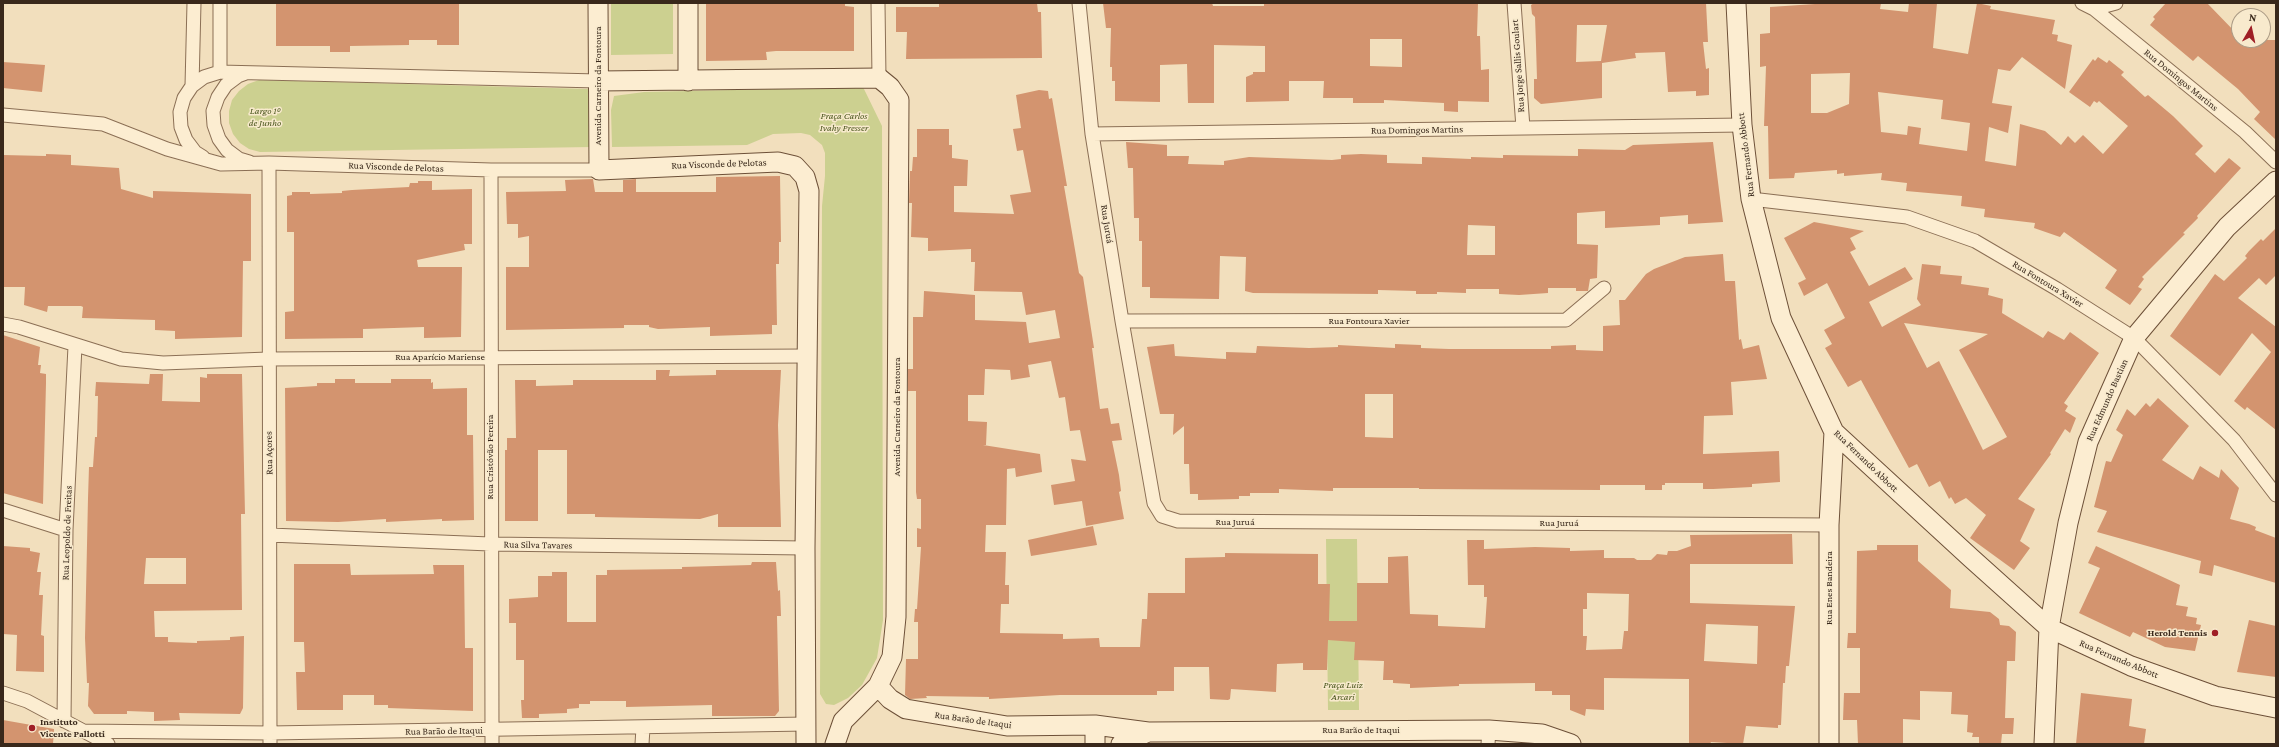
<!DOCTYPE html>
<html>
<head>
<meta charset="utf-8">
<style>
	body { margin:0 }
	#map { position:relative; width:2279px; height:747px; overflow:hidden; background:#f2dfbd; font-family:"Crimson Pro",serif }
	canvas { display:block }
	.frame { position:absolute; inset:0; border:4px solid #39281b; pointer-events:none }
	.north { position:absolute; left:2231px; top:8px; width:40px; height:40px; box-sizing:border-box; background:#f8eacd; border:1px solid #ac9c86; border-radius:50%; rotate:9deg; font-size:11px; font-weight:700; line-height:16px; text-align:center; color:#39281b }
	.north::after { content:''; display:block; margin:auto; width:14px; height:18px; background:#9f1f26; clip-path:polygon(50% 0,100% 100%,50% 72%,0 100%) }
</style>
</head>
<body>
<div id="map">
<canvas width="2279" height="747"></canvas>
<div class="frame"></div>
<div class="north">N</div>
</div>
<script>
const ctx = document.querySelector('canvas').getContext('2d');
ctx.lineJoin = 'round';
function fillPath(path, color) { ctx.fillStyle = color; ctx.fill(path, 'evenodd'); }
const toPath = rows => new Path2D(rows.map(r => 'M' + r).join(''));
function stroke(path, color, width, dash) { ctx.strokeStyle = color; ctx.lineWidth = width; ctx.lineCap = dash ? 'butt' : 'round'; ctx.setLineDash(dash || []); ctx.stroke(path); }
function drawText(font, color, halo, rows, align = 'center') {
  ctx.font = font + ' "Crimson Pro",serif'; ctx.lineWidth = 3; ctx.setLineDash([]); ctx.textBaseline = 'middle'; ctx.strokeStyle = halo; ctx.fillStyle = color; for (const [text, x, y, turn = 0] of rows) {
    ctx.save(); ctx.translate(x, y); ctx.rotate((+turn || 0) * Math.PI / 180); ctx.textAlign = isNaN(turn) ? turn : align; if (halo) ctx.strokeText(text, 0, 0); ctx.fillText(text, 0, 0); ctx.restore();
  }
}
const green = toPath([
	[611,3,673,3,673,54,611,55],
	[259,80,588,89,592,147,260,152,249,149,240,143,233,134,229,123,229,111,232,100,239,91,248,84],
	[863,87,882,126,883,620,877,658,862,685,848,698,834,705,826,704,820,694,822,206,825,176,825,153,822,145,810,135,801,133,773,134,747,145,612,147,611,110,614,96,644,92],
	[1326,539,1357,539,1359,710,1328,710]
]);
const building = toPath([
	[459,3,459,45,437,45,437,40,409,40,409,45,350,46,350,52,330,52,330,46,276,46,276,4],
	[706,3,845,3,845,6,854,7,854,51,776,51,766,52,767,60,706,61],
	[939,3,1037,3,1038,12,1041,12,1042,58,906,59,907,32,896,32,896,7,939,7],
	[1103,3,1212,3,1213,6,1264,6,1264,3,1478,3,1477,36,1480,36,1481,70,1489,69,1489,102,1458,101,1458,112,1444,111,1444,103,1384,100,1384,103,1353,103,1353,98,1323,98,1324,81,1289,81,1289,101,1246,102,1246,77,1253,74,1253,72,1265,72,1265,46,1214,45,1214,103,1188,103,1187,64,1160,65,1160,102,1115,101,1115,81,1112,81,1112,67,1110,67,1111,28,1106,28],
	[1370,39,1402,39,1402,67,1370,66],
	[1534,3,1706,3,1708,42,1703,42,1706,69,1709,68,1709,95,1696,96,1696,91,1668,92,1665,52,1635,53,1636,58,1602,63,1602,98,1541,104,1534,98,1534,79,1537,79,1536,45,1535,17,1532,14,1531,5],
	[1577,25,1607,25,1601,61,1576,62],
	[1830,3,1881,3,1880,9,1908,12,1909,3,1937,3,1933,48,1968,54,1977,3,1991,6,1990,9,2055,20,2052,34,2058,35,2057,41,2072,45,2065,89,2022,57,2010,71,1998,69,1992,103,2012,106,2008,133,1989,127,1985,161,2016,166,2020,124,2045,131,2061,145,2068,136,2075,143,2083,135,2103,154,2128,126,2099,101,2097,103,2094,101,2090,107,2069,92,2093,59,2095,61,2098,57,2107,63,2109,60,2124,72,2121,75,2145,97,2148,95,2173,116,2203,146,2195,154,2215,173,2229,158,2241,168,2197,216,2198,218,2183,233,2185,234,2142,277,2144,279,2138,287,2142,289,2130,305,2105,288,2117,270,2064,232,2060,237,2034,228,2035,223,1984,217,1985,209,1961,206,1962,196,1906,191,1907,183,1881,180,1882,173,1844,176,1844,173,1837,174,1837,170,1795,173,1794,178,1769,179,1768,126,1764,126,1766,66,1760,67,1760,34,1770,33,1770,7],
	[1850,73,1849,104,1827,113,1811,113,1811,74],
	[1878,92,1943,100,1941,119,1970,123,1967,151,1919,144,1921,128,1908,126,1907,135,1881,132],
	[2166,3,2207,3,2239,36,2239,40,2243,40,2249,46,2256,40,2276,40,2276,140,2254,119,2260,112,2238,89,2198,56,2193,61,2150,25,2155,19,2153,17],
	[3,62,45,65,42,92,3,88],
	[1039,90,1048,91,1049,99,1052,98,1067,186,1064,186,1079,273,1083,277,1094,348,1092,348,1100,409,1108,408,1111,424,1119,423,1122,440,1112,441,1119,475,1121,491,1119,492,1124,519,1086,526,1082,501,1054,505,1051,485,1075,481,1071,459,1086,461,1080,430,1070,431,1065,397,1059,398,1051,361,1028,365,1030,377,1011,380,1010,370,985,369,984,395,968,395,968,421,987,422,986,445,983,445,1040,454,1042,472,1016,477,1015,468,1007,469,1006,525,986,525,985,552,1006,552,1005,585,1009,585,1009,604,1001,604,1000,633,1063,634,1063,639,1099,638,1100,647,1140,647,1142,619,1147,619,1148,593,1185,593,1185,558,1225,557,1225,553,1318,554,1318,584,1330,584,1329,621,1357,621,1357,583,1388,583,1388,557,1408,556,1410,614,1438,615,1438,626,1485,628,1487,597,1484,597,1484,585,1468,585,1467,540,1484,540,1484,549,1535,547,1570,548,1570,551,1604,550,1604,558,1634,558,1637,560,1651,560,1657,554,1667,555,1668,551,1677,551,1691,546,1690,535,1792,534,1793,564,1690,564,1690,603,1795,606,1789,666,1786,666,1785,683,1783,683,1781,725,1778,725,1778,728,1746,726,1743,744,1711,742,1710,744,1689,744,1689,679,1604,678,1604,710,1586,709,1585,716,1570,710,1570,695,1552,695,1552,691,1535,691,1535,683,1459,684,1459,686,1410,688,1410,684,1393,683,1393,680,1383,680,1384,661,1354,660,1355,642,1328,640,1327,670,1303,670,1303,663,1277,664,1276,692,1231,689,1230,699,1228,700,1210,699,1209,667,1174,667,1174,691,1157,691,1157,695,1060,695,989,699,989,697,926,696,927,698,910,699,905,695,906,659,918,659,918,622,914,622,915,609,917,609,921,547,917,547,917,528,921,529,921,499,917,499,916,492,916,391,908,391,908,369,913,369,913,317,923,317,924,291,975,295,975,320,1026,322,1029,343,1060,338,1055,310,1026,315,1022,292,974,291,975,262,971,262,971,249,928,251,928,238,911,237,912,203,909,203,910,171,912,171,913,157,917,157,917,129,949,129,949,145,952,145,952,158,968,160,967,186,954,186,954,212,1014,214,1010,195,1031,192,1023,150,1017,151,1013,129,1021,128,1016,95],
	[1587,593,1629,594,1628,631,1624,631,1622,649,1586,650,1587,636,1583,636,1583,609,1587,609],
	[1706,624,1758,626,1757,664,1704,661],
	[1126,142,1167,145,1167,156,1189,156,1188,164,1224,165,1224,161,1249,157,1332,160,1341,159,1341,155,1361,154,1387,155,1387,163,1422,164,1422,157,1471,159,1471,157,1503,158,1503,155,1578,156,1578,149,1625,150,1633,145,1713,142,1723,222,1688,224,1688,215,1660,217,1660,225,1605,228,1605,211,1577,213,1577,244,1598,245,1597,278,1590,279,1588,291,1576,291,1576,288,1548,288,1548,293,1519,295,1499,294,1499,289,1466,289,1466,293,1437,292,1437,294,1416,294,1416,291,1378,290,1378,294,1253,293,1245,291,1246,257,1220,256,1219,299,1150,298,1150,287,1142,287,1142,241,1139,241,1139,218,1134,218,1133,168,1128,168],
	[1468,225,1495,226,1495,255,1467,255],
	[46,154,71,155,71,165,119,168,121,189,153,198,153,191,251,194,251,261,243,261,242,337,175,339,175,331,155,330,155,320,82,318,83,307,81,306,48,306,47,312,24,305,25,287,3,287,3,155,46,156],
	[780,176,781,242,779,242,779,264,776,264,777,325,772,325,772,334,710,336,710,327,658,329,649,327,649,325,624,325,624,328,506,330,506,267,529,267,529,236,518,238,518,224,507,224,506,192,566,191,565,180,593,179,595,192,623,192,623,180,636,179,636,192,716,192,716,177],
	[418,181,432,181,432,190,472,189,472,244,464,244,465,250,417,260,418,267,462,267,461,337,424,338,424,327,363,329,363,338,285,339,285,312,294,311,294,232,287,232,287,196,292,195,292,192,310,192,310,194,342,193,342,191,352,190,409,187,410,183,418,183],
	[1814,222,1864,231,1850,238,1856,249,1850,252,1869,286,1905,267,1913,279,1869,302,1882,327,1921,305,1917,299,1922,264,1941,266,1940,274,1962,276,1961,284,1989,288,1988,295,2003,299,2002,313,2043,338,2048,331,2064,340,2070,332,2099,353,2064,403,2068,406,2065,411,2076,418,2070,433,2065,429,2050,453,2051,454,2018,499,2035,509,2020,541,2030,548,2014,570,1970,538,1986,515,1966,498,1955,504,1951,497,1949,499,1940,481,1929,487,1917,464,1909,468,1861,380,1848,387,1825,348,1832,344,1824,330,1845,318,1827,283,1804,296,1798,283,1806,279,1784,238],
	[1904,323,1988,334,1959,350,2007,437,1983,450,1939,361,1927,368],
	[2276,228,2276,275,2266,285,2259,278,2238,298,2276,327,2276,430,2247,407,2245,410,2234,401,2271,352,2252,333,2220,376,2170,336,2215,274,2224,281,2247,258,2245,256,2249,251,2261,239,2263,241],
	[1723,254,1725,281,1735,281,1739,340,1741,339,1743,349,1759,345,1767,379,1731,382,1733,415,1704,416,1703,454,1779,451,1780,482,1752,484,1752,487,1713,489,1703,489,1703,483,1665,483,1665,485,1662,485,1662,490,1645,490,1645,485,1600,485,1600,490,1419,489,1419,488,1333,488,1333,491,1279,489,1279,493,1250,493,1250,496,1239,496,1239,499,1198,500,1198,494,1190,494,1189,464,1184,464,1184,426,1173,435,1174,414,1160,414,1147,347,1174,344,1175,356,1226,359,1226,352,1256,353,1257,346,1309,348,1338,347,1338,345,1395,348,1395,344,1421,345,1421,348,1449,349,1551,349,1551,346,1576,345,1576,350,1603,351,1603,326,1620,325,1619,300,1625,300,1646,274,1654,269,1685,257],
	[1365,394,1393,394,1393,438,1365,437],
	[3,335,40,347,38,365,41,365,40,373,46,374,46,383,43,504,3,493],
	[656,370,670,370,669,376,716,375,716,370,781,370,778,425,781,527,718,527,718,514,700,519,595,517,595,514,567,514,567,450,538,450,538,521,505,521,505,450,507,450,507,438,516,438,515,380,536,380,536,386,573,385,573,380,656,380],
	[150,374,163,374,162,401,200,402,200,377,207,378,207,374,242,374,245,514,241,514,242,610,154,611,155,637,168,637,168,642,197,643,197,641,230,640,230,637,244,636,243,708,240,714,179,713,180,720,154,721,154,712,127,711,127,714,94,714,88,706,89,683,87,683,85,638,88,498,89,467,93,467,95,437,97,437,98,396,95,396,96,382,149,384],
	[146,558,186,558,186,584,144,584],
	[335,379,355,379,355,383,391,383,391,379,431,379,431,383,433,382,433,389,467,388,467,435,473,435,474,520,442,521,442,519,386,522,386,519,338,522,286,521,285,388,317,386,317,383,335,383],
	[2158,398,2189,426,2162,460,2193,480,2200,466,2219,478,2221,469,2239,488,2230,519,2249,524,2256,527,2255,530,2276,538,2276,583,2214,565,2212,576,2199,573,2201,561,2097,532,2107,511,2094,507,2106,461,2111,462,2123,435,2116,430,2127,409,2135,416,2146,403,2150,407],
	[1093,526,1097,545,1031,556,1028,540],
	[1877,545,1918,545,1918,561,1951,590,1950,608,1990,612,1999,619,2000,625,2009,626,2016,632,2015,661,2007,661,2005,718,2014,718,2013,734,2002,734,2001,744,1979,743,1979,737,1972,737,1973,733,1967,732,1968,715,1951,714,1952,692,1920,691,1920,720,1903,719,1903,744,1858,744,1857,720,1843,720,1844,693,1860,693,1860,648,1847,648,1848,633,1856,633,1857,551,1877,550],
	[3,546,30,548,30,551,40,553,37,572,41,572,39,595,43,595,41,635,44,636,44,672,16,671,17,635,3,634],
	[2096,546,2180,585,2176,605,2188,607,2186,616,2197,618,2196,624,2201,625,2195,651,2165,647,2133,632,2130,637,2079,613,2100,568,2088,563],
	[752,562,776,562,778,591,780,590,781,616,777,616,779,711,775,716,712,716,712,705,626,707,626,701,590,701,590,704,579,704,579,708,567,709,567,713,539,714,539,718,522,718,521,700,524,700,524,660,516,660,516,623,509,623,509,599,538,597,538,576,552,576,552,572,567,572,567,622,596,622,596,575,607,575,607,570,682,569,682,567,751,565],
	[294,564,350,564,351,575,434,574,433,565,464,565,465,648,473,648,473,711,388,708,388,705,374,705,374,695,343,695,343,710,297,710,296,672,305,672,304,642,294,642],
	[2249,620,2276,626,2276,677,2237,672],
	[2081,693,2132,699,2129,726,2146,729,2144,744,2076,744],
	[3,720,54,729,53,744,3,744]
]);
const street = toPath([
	[220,3,220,72],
	[878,3,879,78],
	[1079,3,1092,134,1122,321,1154,503,1162,516,1178,521,1829,525],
	[1514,3,1523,128],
	[2082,3,2094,9,2245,132,2276,162],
	[2094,9,2116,3],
	[246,73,238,76,226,85,218,97,213,111,214,125,219,139,227,150,239,159,249,162],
	[192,86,194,3],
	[3,115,103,124,167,149,221,164,269,163,491,170,599,170],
	[1092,134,1742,125],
	[203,157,195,152,186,140,181,127,180,112,184,98,192,86,204,77,220,72,598,81],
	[269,163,270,744],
	[491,170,492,744],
	[1751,199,1907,217,1975,241,2057,289,2134,338,2234,440,2276,495],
	[1122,321,1566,320,1604,288],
	[3,324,19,327,121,359,163,363,268,359,807,356],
	[3,510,66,530],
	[270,535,490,544,805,548],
	[3,693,27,701,108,744],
	[64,721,66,530,75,346],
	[82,731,270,733,806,724],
	[642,744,643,728],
	[1488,744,1489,730]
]);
const secondary = toPath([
	[598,3,599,170,778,162,795,166,805,177,809,191,805,548,806,744],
	[1736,3,1742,125,1751,199,1781,318,1834,432,1971,558,2049,628,2131,666,2215,696,2276,708],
	[598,81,879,78,890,87,899,100,896,617,892,657,878,686,843,721,835,744],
	[688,81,688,3],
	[878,686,890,699,906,709,1007,726,1095,725,1148,732,1489,730,1542,734,1571,744],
	[1095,744,1095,725],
	[1121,744,1148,732],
	[1829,744,1829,525,1834,432],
	[2044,744,2049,628,2068,523,2088,442,2134,338,2227,227,2276,181]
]);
const markers = [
	[2215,633,4,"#9f1f26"],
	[32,728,4,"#9f1f26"]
];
const streetNames = [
	["Rua Jorge Sallis Goulart",1518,66,-94],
	["Rua Domingos Martins",2181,80,39],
	["Avenida Carneiro da Fontoura",598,86,-90],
	["Rua Domingos Martins",1417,130,-1],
	["Rua Fernando Abbott",1746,155,-97],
	["Rua Visconde de Pelotas",719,164,-2],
	["Rua Visconde de Pelotas",396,167,2],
	["Rua Juruá",1107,224,81],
	["Rua Fontoura Xavier",2048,284,31],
	["Rua Fontoura Xavier",1369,321],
	["Rua Aparício Mariense",440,357],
	["Rua Edmundo Bastian",2107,400,-66],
	["Avenida Carneiro da Fontoura",897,417,-90],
	["Rua Açores",269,453,-91],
	["Rua Cristóvão Pereira",490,457,-90],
	["Rua Fernando Abbott",1866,461,44],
	["Rua Juruá",1235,522],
	["Rua Juruá",1559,523],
	["Rua Leopoldo de Freitas",67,533,-88],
	["Rua Silva Tavares",538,545,1],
	["Rua Enes Bandeira",1829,588,-90],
	["Rua Fernando Abbott",2119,659,23],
	["Rua Barão de Itaqui",973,720,8],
	["Rua Barão de Itaqui",1361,730],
	["Rua Barão de Itaqui",444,731,-1]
];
const parkNames = [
	["Largo 1º",265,111],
	["de Junho",265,123],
	["Praça Carlos",844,116],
	["Ivahy Presser",844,128],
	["Praça Luiz",1343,685],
	["Arcari",1343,697]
];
const poiNames = [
	["Herold Tennis",2207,633],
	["Instituto",40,722,"left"],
	["Vicente Pallotti",40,734,"left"]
];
fillPath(green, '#ccd090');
fillPath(building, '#d3946f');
stroke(street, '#8b6f55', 15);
stroke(secondary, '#6d5038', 21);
stroke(street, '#fcedd1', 13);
stroke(secondary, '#fcedd1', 19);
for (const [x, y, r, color] of markers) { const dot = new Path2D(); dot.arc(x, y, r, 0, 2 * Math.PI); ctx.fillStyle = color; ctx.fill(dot); stroke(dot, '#f8eacd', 1.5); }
drawText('10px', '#39281b', '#f8eacd', streetNames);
drawText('italic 10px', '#4c571f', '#f8eacd', parkNames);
drawText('bold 10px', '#39281b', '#f8eacd', poiNames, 'right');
</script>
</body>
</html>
